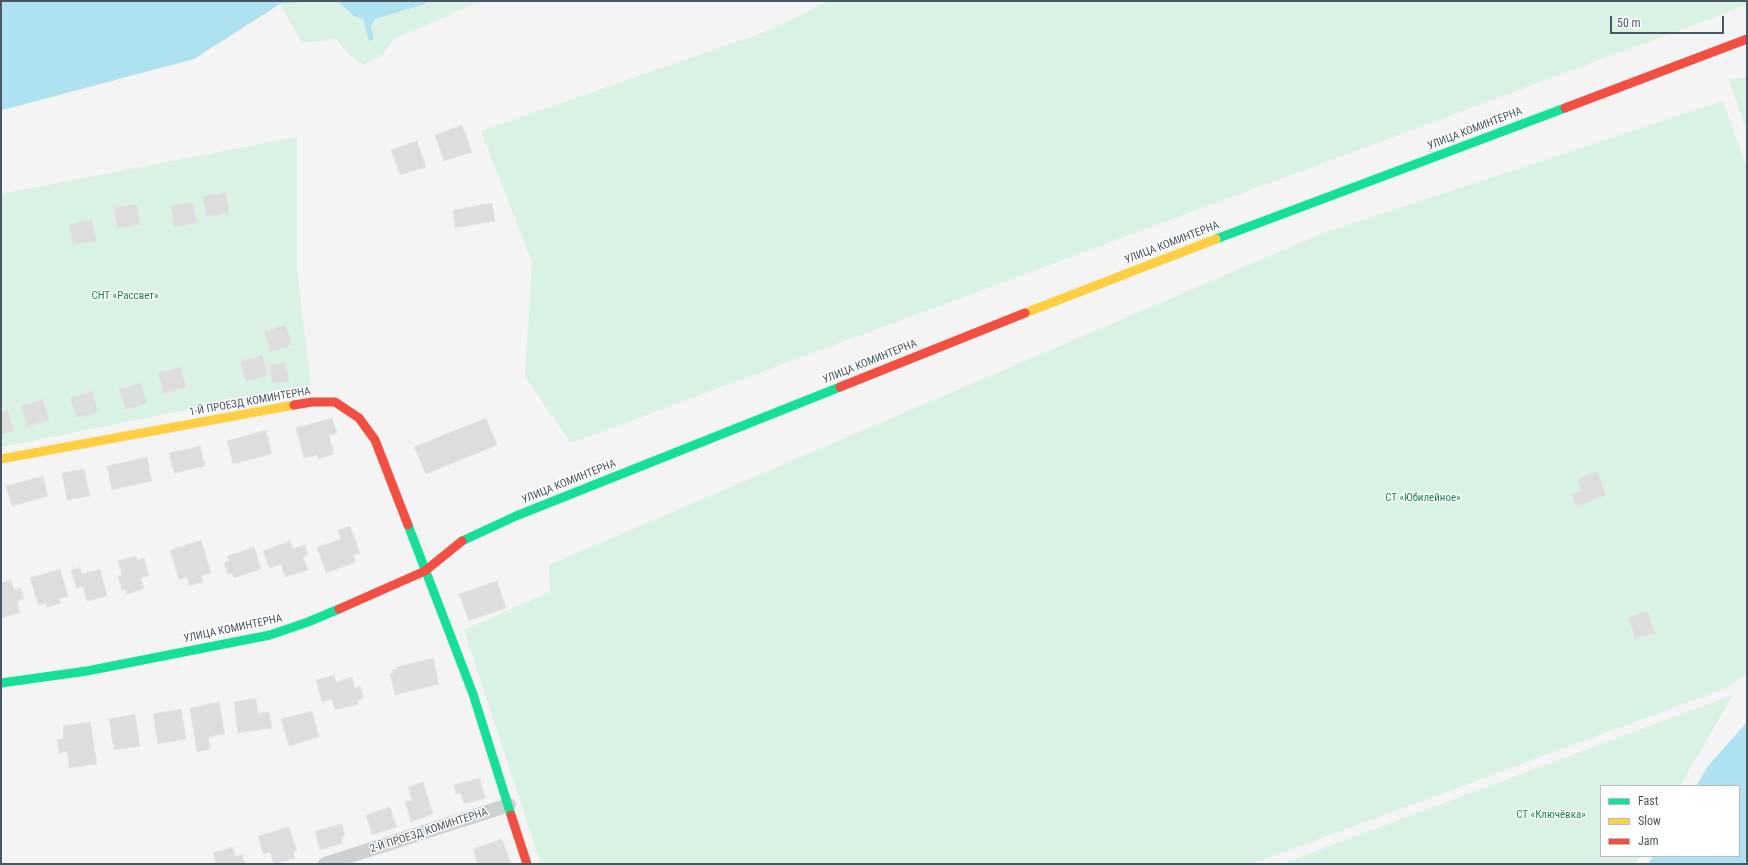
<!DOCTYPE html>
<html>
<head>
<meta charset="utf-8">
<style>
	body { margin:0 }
	#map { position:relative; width:1748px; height:865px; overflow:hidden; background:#f4f4f4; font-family:"Roboto Condensed",sans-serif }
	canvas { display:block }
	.frame { position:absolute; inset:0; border:2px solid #4a5661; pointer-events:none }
	.legend { position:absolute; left:1600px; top:785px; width:140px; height:72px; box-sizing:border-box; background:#fff; border:1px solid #b7bbc0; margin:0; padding:5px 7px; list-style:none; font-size:12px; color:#4a5661 }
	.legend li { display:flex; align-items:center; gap:8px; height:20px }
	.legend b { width:20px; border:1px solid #b7bbc0 }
	.scale { position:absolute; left:1610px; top:16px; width:114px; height:18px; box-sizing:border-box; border:2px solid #4a5661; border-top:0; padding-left:5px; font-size:12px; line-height:14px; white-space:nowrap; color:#4a5661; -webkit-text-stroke:3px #fff; paint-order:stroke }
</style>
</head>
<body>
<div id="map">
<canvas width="1748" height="865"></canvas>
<div class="frame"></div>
<ul class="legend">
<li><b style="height:5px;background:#16e098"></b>Fast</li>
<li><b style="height:5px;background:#ffcf43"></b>Slow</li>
<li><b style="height:5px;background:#f24e42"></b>Jam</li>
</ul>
<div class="scale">50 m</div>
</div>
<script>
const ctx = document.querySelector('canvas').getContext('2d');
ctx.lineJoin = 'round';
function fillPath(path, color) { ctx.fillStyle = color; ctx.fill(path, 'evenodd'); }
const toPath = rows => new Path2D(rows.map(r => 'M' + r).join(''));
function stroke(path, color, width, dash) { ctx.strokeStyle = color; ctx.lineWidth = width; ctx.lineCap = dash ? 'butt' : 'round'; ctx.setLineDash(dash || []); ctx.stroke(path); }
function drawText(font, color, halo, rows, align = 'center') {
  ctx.font = font + ' "Roboto Condensed",sans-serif'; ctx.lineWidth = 3; ctx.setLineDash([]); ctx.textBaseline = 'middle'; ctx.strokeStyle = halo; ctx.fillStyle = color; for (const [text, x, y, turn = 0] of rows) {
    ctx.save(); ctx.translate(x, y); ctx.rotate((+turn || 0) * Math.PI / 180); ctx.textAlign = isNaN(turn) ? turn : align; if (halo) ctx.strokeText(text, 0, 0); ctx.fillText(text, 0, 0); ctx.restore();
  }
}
const green = toPath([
	[314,1,337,1,354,16,363,19,369,41,374,39,371,26,375,19,425,4,427,1,486,1,467,7,394,39,382,55,363,65,349,55,336,39,302,43,280,4],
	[829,1,1747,1,1747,5,571,443,525,377,532,262,481,131,765,32],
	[1747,77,1747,132,1729,79],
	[1723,101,1747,168,1747,674,1726,688,1252,864,541,864,464,630,550,592,549,565,1321,234],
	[297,137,297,269,311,385,1,447,1,194],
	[1733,695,1680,786,1601,786,1601,856,1640,856,1636,864,1281,864]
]);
const water = toPath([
	[1,1,314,1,280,4,194,59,3,110,1,110],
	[337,1,427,1,425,4,375,19,371,26,374,39,369,41,363,19,354,16],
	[1747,722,1747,858,1744,864,1648,864,1653,856,1739,856,1739,786,1696,786,1708,766]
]);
const building = toPath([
	[462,125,472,152,444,161,435,135,462,125],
	[417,141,426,167,400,175,391,150,417,141],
	[226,192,229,213,207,217,203,196,226,192],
	[193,202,197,223,174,227,171,206,193,202],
	[492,203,495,221,455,228,453,210,492,203],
	[137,204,140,225,117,228,114,207,137,204],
	[92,220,96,241,73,245,69,224,92,220],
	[286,325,292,345,270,352,264,331,286,325],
	[262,355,268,375,246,382,240,361,262,355],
	[285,362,289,381,273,384,269,366,285,362],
	[180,367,186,387,164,394,158,373,180,367],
	[141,383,147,403,125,410,119,389,141,383],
	[92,391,98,412,77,418,70,398,92,391],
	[43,399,49,420,27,427,21,406,43,399],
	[8,410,14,431,1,435,1,412,8,410],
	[332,418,337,433,329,436,334,454,318,459,317,455,304,458,296,428,332,418],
	[486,418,497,445,426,474,414,447,486,418],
	[266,430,272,454,233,464,227,441,266,430],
	[200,446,205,466,174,473,169,453,200,446],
	[147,457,152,481,112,490,107,466,147,457],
	[84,469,90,496,67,500,62,473,84,469],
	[1597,471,1606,495,1576,507,1571,495,1581,491,1577,479,1597,471],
	[43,476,48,496,12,506,6,486,43,476],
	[350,526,360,553,353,555,356,562,326,573,317,547,341,539,338,530,350,526],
	[201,540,211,573,201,576,203,582,190,586,187,577,179,580,170,550,201,540],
	[290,541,293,549,305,545,308,555,303,557,308,570,285,577,281,564,269,568,263,551,290,541],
	[254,547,261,569,234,578,232,573,228,574,224,563,229,561,227,556,254,547],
	[136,556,137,560,144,558,149,576,141,578,144,589,127,594,126,590,122,591,118,576,122,575,118,561,136,556],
	[80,567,82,574,100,569,107,596,87,601,83,586,76,588,71,570,80,567],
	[60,569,68,596,59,599,61,603,47,607,45,603,38,605,30,578,60,569],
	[11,580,14,590,21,588,24,599,17,601,20,613,1,618,1,583,11,580],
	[497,581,506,608,469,621,459,594,497,581],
	[1648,611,1655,633,1635,639,1628,617,1648,611],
	[433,658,439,684,395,695,390,674,393,673,392,670,397,669,397,667,433,658],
	[334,675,336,682,352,677,355,688,360,686,364,698,358,700,359,704,335,710,332,699,322,702,316,680,334,675],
	[256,698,258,713,269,712,272,728,238,733,234,702,256,698],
	[219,702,225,734,208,737,210,749,197,752,190,708,219,702],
	[181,709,186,739,158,744,153,714,181,709],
	[312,711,319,737,289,746,281,719,312,711],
	[135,714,140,746,114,750,109,719,135,714],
	[90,722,97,764,69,768,67,751,59,753,57,740,64,738,63,726,90,722],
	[480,778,485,798,464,804,460,793,456,794,454,785,480,778],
	[423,782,433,814,411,822,405,802,412,800,408,787,423,782],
	[390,807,397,827,372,835,366,815,390,807],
	[342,824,345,836,342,837,343,843,320,850,315,831,342,824],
	[289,827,297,850,293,852,295,858,274,864,270,852,263,854,258,836,289,827],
	[502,839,511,864,478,864,473,849,502,839],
	[233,847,235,856,242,854,245,864,216,864,213,853,233,847]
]);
const street = toPath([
	[325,864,509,805]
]);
const fast = toPath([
	[1216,239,1565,108],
	[408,525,473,694,511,815],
	[462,541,516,516,840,387],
	[1,683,87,671,270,635,308,622,339,609]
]);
const slow = toPath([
	[1025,313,1216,239],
	[1,459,294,405]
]);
const jam = toPath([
	[1565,108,1747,39],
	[840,387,1025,313],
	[294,405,312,402,335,402,359,418,375,440,408,525],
	[339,609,425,571,462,541],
	[511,815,527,864]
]);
const streetNames = [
	["УЛИЦА КОМИНТЕРНА",1475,129,-21],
	["УЛИЦА КОМИНТЕРНА",1172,243,-21],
	["УЛИЦА КОМИНТЕРНА",870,362,-22],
	["1-Й ПРОЕЗД КОМИНТЕРНА",250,402,-10],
	["УЛИЦА КОМИНТЕРНА",569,482,-22],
	["УЛИЦА КОМИНТЕРНА",233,629,-12],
	["2-Й ПРОЕЗД КОМИНТЕРНА",429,831,-18]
];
const parkNames = [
	["СНТ «Рассвет»",125,296],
	["СТ «Юбилейное»",1423,498],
	["СТ «Ключёвка»",1551,815]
];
fillPath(green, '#d9f2e3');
fillPath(water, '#aee2f0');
fillPath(building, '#ddddde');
stroke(building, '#e5e6e7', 1);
stroke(street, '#ced0d2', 14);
stroke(fast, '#16e098', 9);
stroke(slow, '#ffcf43', 9);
stroke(jam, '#f24e42', 9);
drawText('11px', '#4a5661', '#fff', streetNames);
drawText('11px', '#17864f', '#fff', parkNames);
</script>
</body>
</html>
